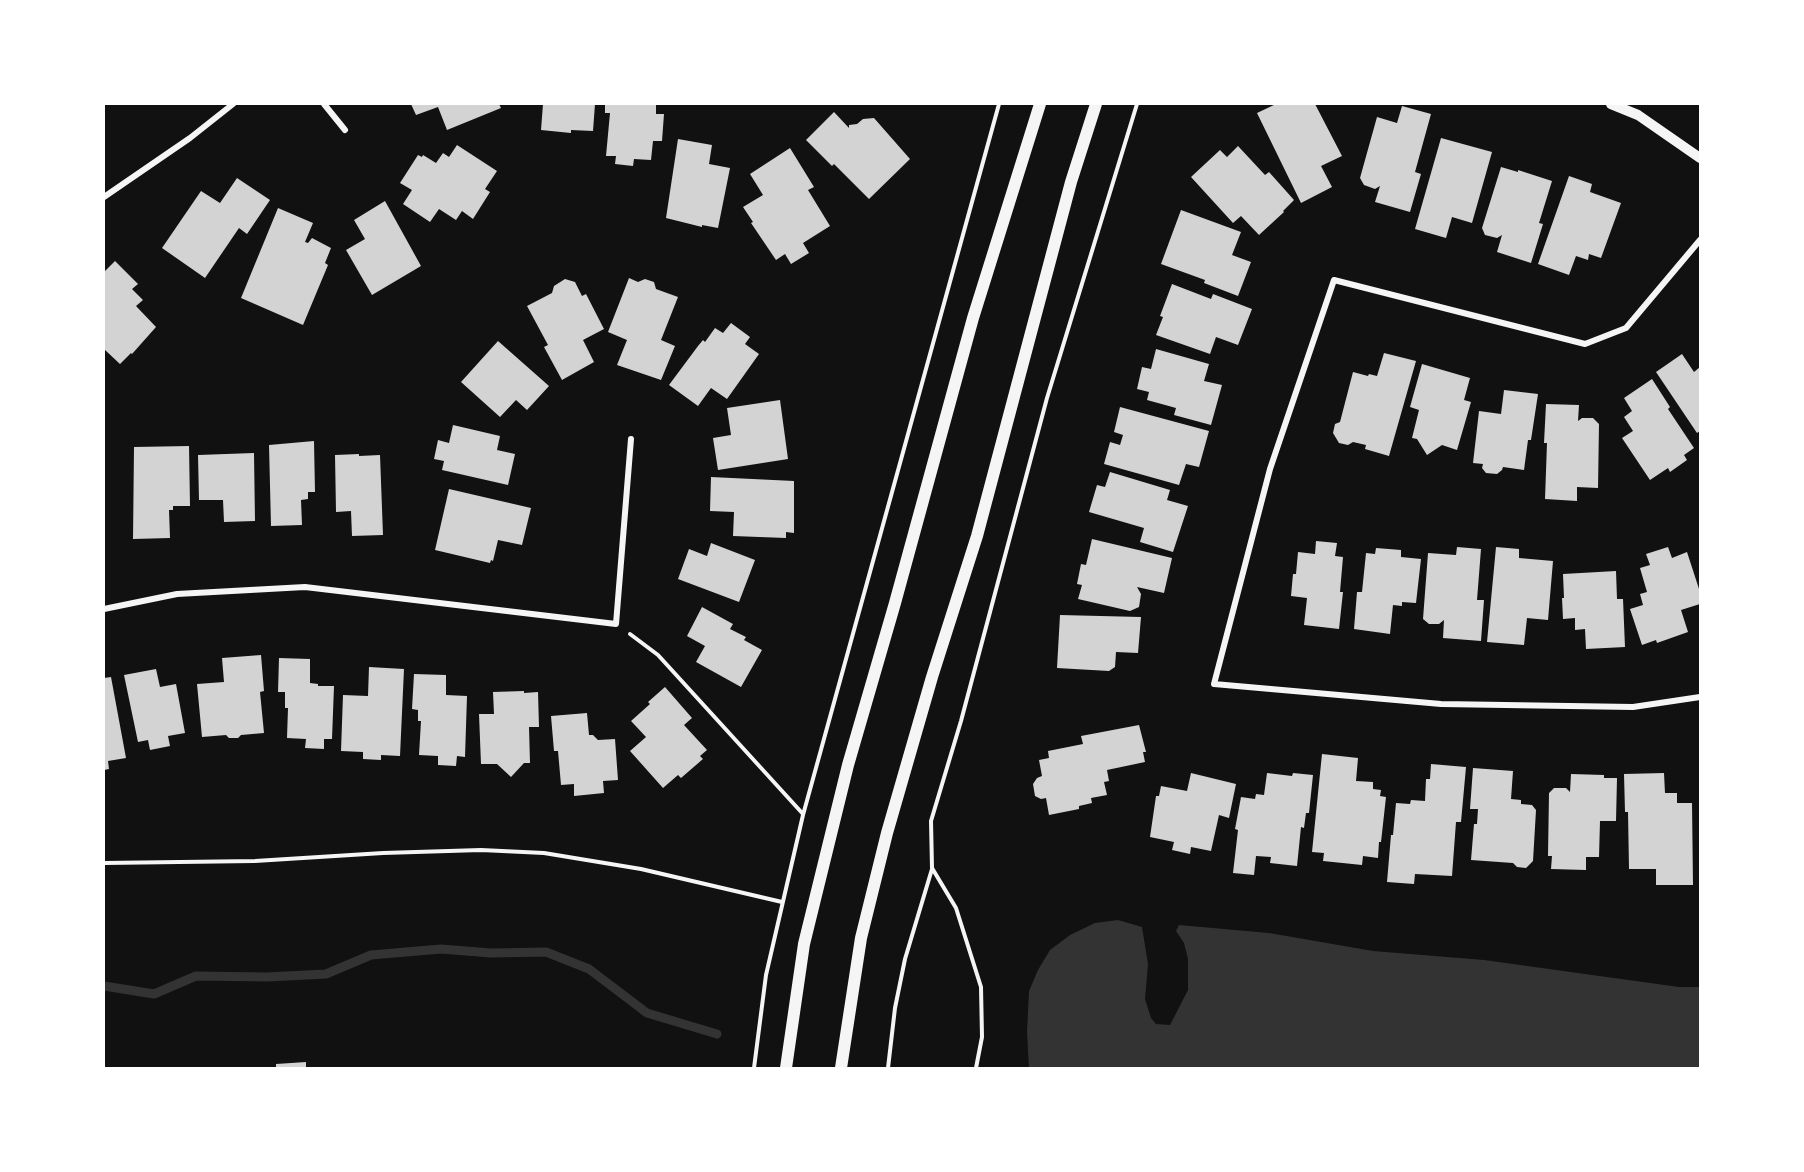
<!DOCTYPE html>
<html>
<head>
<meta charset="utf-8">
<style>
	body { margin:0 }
	#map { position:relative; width:1804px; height:1172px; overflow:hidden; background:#111; font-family:"Roboto Serif",serif }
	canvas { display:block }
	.frame { position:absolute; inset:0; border:105px solid #fff; pointer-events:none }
</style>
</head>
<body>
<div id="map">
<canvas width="1804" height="1172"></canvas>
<div class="frame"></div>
</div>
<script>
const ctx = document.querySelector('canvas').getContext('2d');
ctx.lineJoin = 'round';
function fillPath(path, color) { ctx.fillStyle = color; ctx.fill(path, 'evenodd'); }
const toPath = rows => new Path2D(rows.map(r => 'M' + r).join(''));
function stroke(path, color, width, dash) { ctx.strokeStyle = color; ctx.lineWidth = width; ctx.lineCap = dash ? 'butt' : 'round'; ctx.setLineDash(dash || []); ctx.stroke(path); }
const water = toPath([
	[1118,920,1142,927,1148,964,1145,999,1151,1018,1156,1024,1170,1025,1188,990,1188,959,1184,943,1176,931,1179,925,1269,933,1373,951,1484,960,1679,987,1700,987,1700,1068,1029,1068,1027,1032,1029,991,1038,970,1050,950,1070,935,1095,923]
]);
const stream = toPath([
	[104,986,154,994,196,976,267,977,326,974,371,955,441,949,491,953,546,952,589,969,647,1013,717,1034]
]);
const building = toPath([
	[411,104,499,104,501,108,447,130,438,107,416,115],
	[543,104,595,104,593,131,571,130,571,133,541,130],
	[605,104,656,104,656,114,664,114,662,141,653,141,651,160,634,159,633,166,615,164,616,156,606,156,610,113,605,113],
	[1276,104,1315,104,1342,156,1321,166,1332,187,1301,203,1257,113],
	[1402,106,1431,114,1415,172,1421,174,1410,212,1375,202,1380,186,1375,189,1364,185,1360,178,1377,117,1397,123],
	[834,112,849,128,849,125,857,124,863,119,874,118,910,159,869,199,834,164,832,166,806,140],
	[1441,138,1492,152,1472,223,1452,217,1446,238,1415,229],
	[678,139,712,145,709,164,730,168,718,228,702,225,702,227,666,218],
	[457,145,497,171,485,189,490,192,473,219,462,211,456,220,439,209,430,222,403,204,412,190,400,183,418,155,422,157,423,155,436,163,443,153,449,157],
	[1238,146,1265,175,1269,172,1294,200,1283,211,1284,212,1259,235,1241,216,1233,223,1191,177,1220,150,1227,157],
	[790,148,814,187,808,190,830,226,803,243,809,253,791,264,785,254,776,260,751,223,753,222,743,207,763,195,750,174],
	[1501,167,1518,172,1518,170,1552,181,1539,223,1543,224,1531,263,1497,252,1502,235,1497,238,1485,235,1482,228],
	[1569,176,1592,184,1590,192,1621,203,1601,258,1589,254,1588,260,1576,256,1569,275,1538,264],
	[237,178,270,200,247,234,239,228,205,278,162,248,201,191,220,203],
	[385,201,421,266,372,295,346,250,365,239,354,220],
	[278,208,313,223,305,242,308,243,312,238,331,248,325,263,328,265,303,325,241,298],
	[1181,210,1241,232,1232,255,1251,262,1238,296,1204,283,1205,280,1161,264],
	[115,261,138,284,132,289,143,300,136,306,156,327,132,354,131,353,120,364,105,350,104,351,104,272],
	[629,278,638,282,645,279,654,282,656,289,678,297,661,340,675,346,661,380,617,365,627,340,608,332],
	[565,279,575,282,582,296,586,294,604,329,583,340,594,362,562,380,544,347,548,345,527,306,552,293,554,286],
	[1172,284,1211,299,1213,294,1252,309,1238,345,1216,337,1210,354,1156,335,1163,317,1160,316],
	[731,323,750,337,745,344,759,354,727,399,711,388,698,406,669,385,698,346,703,340,705,342,715,328,723,333],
	[498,341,549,386,527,410,516,400,500,417,461,382],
	[1156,349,1209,364,1204,381,1222,385,1211,425,1174,415,1176,408,1147,400,1149,392,1137,389,1142,367,1151,369],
	[1384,353,1416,361,1389,456,1365,449,1366,445,1353,442,1348,445,1339,443,1333,433,1335,424,1340,422,1353,372,1368,376,1369,374,1377,376],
	[1682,354,1694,372,1700,367,1700,431,1697,433,1656,372],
	[1422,364,1470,378,1464,400,1471,402,1457,450,1442,445,1427,455,1417,439,1412,438,1419,410,1410,407],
	[1652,379,1670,407,1668,409,1694,448,1684,455,1687,460,1670,472,1668,468,1650,480,1622,438,1633,431,1624,417,1632,411,1624,398],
	[1504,390,1538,394,1531,440,1528,440,1524,470,1503,467,1502,470,1497,474,1486,473,1482,468,1483,464,1473,463,1479,411,1501,414],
	[780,400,788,459,718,470,713,438,731,435,727,408],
	[1546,404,1579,405,1578,421,1582,418,1593,418,1599,424,1598,488,1577,487,1577,501,1545,499,1547,443,1544,443],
	[1120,407,1209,431,1199,467,1186,464,1179,485,1104,464,1110,442,1120,445,1123,435,1114,432],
	[453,425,500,436,497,450,515,454,508,485,442,470,444,461,434,459,438,440,449,443],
	[314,441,315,492,308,492,308,499,301,500,302,525,271,526,269,445],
	[189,446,190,506,173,506,173,510,169,510,170,538,133,539,134,447],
	[254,453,255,521,224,522,223,500,199,500,198,455],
	[359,454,359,456,380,455,383,535,352,536,351,511,336,512,335,455],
	[1110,472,1170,490,1167,500,1188,506,1173,552,1140,542,1144,528,1089,512,1097,485,1105,487],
	[711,477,794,481,794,533,786,532,786,538,733,536,734,512,710,511],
	[449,489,531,508,522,545,498,540,493,561,491,560,490,563,435,550],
	[1092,539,1172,558,1164,593,1137,587,1141,594,1139,607,1130,611,1078,599,1082,585,1077,584,1081,564,1086,565],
	[1316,541,1337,543,1335,556,1343,557,1340,592,1343,592,1339,629,1304,625,1307,598,1291,596,1293,574,1296,574,1298,552,1315,554],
	[711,543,755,560,739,602,678,579,689,549,707,556],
	[1457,547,1481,549,1477,600,1484,600,1481,641,1443,638,1444,620,1439,624,1429,624,1423,619,1428,553,1456,555],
	[1496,547,1519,549,1519,558,1553,561,1548,620,1527,618,1524,645,1487,642],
	[1668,547,1672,558,1687,552,1700,592,1700,604,1681,610,1688,632,1657,643,1656,640,1642,645,1630,609,1643,605,1640,594,1647,592,1640,568,1650,565,1646,554],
	[1376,548,1401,550,1401,557,1421,559,1416,603,1402,602,1402,606,1393,605,1390,634,1354,629,1357,592,1362,592,1366,553,1375,554],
	[1616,571,1617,599,1623,599,1625,647,1586,649,1585,629,1575,630,1575,618,1563,619,1562,598,1564,598,1563,574],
	[702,607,733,624,730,629,746,637,744,640,762,650,741,687,696,662,705,646,687,636],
	[1060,615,1141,617,1138,653,1116,652,1115,667,1109,671,1057,668],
	[261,655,264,691,260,692,264,733,241,735,238,738,229,738,226,735,202,737,197,684,224,682,222,658],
	[279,658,310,659,310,683,318,684,318,686,334,686,332,739,324,739,324,749,305,748,306,739,287,738,288,708,285,708,285,692,278,692],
	[369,667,404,669,400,756,381,755,381,760,363,759,363,752,341,751,343,695,368,696],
	[156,669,160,687,176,684,185,733,168,736,170,746,150,750,148,740,138,742,124,675],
	[414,674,446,675,446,695,467,696,465,757,457,756,456,766,438,765,438,756,419,755,421,721,418,721,418,710,412,709],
	[111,677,126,758,108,761,109,769,104,770,104,678],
	[665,687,692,718,684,725,707,750,700,756,703,759,681,778,678,775,663,788,630,751,646,737,631,721,650,704,648,702],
	[524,691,524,693,538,692,539,727,529,727,530,763,524,763,511,777,497,764,481,764,479,714,494,714,493,692],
	[587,713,589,735,593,735,598,740,615,739,618,780,603,781,604,793,574,796,574,784,561,785,558,751,554,751,551,716],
	[1139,725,1146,752,1143,752,1145,762,1107,770,1109,781,1104,782,1107,795,1091,798,1092,803,1079,806,1079,809,1049,815,1046,798,1041,799,1035,796,1033,784,1037,778,1042,776,1039,760,1049,758,1048,751,1083,744,1081,736],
	[1322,754,1358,758,1356,781,1373,782,1373,789,1381,790,1380,796,1386,797,1381,842,1379,842,1378,858,1363,856,1362,865,1323,861,1324,853,1312,852],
	[1431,764,1466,767,1461,822,1456,822,1452,876,1415,874,1414,884,1387,882,1391,835,1393,835,1396,803,1410,804,1411,800,1425,801,1426,779,1430,779],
	[1473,768,1513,771,1511,799,1521,800,1521,804,1532,805,1536,810,1533,861,1526,868,1517,867,1513,863,1471,860,1474,824,1477,824,1478,809,1470,809],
	[1191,773,1236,784,1229,818,1219,815,1211,851,1191,847,1190,854,1172,850,1174,842,1150,837,1156,796,1159,796,1161,786,1187,791],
	[1267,773,1292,776,1293,773,1313,775,1309,813,1306,813,1304,828,1301,827,1297,866,1270,863,1271,857,1256,856,1254,875,1233,873,1238,830,1235,829,1241,797,1255,799,1256,794,1264,795],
	[1664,773,1665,793,1677,793,1677,803,1692,803,1693,885,1656,885,1656,869,1629,869,1628,812,1625,812,1624,774],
	[1571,774,1604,775,1604,778,1617,778,1616,821,1600,821,1599,857,1586,857,1586,870,1551,869,1552,856,1548,856,1549,793,1554,788,1566,788,1570,792],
	[306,1062,306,1068,276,1068,276,1064]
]);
const path = toPath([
	[630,634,658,655,803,814],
	[104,863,255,861,383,853,481,850,544,853,641,869,782,902],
	[754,1068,766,975,803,815,999,104],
	[888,1068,895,1008,905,959,932,869],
	[976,1068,982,1037,981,987,956,908,932,868,931,821,961,721,1047,398,1137,104]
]);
const minor = toPath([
	[324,104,345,130],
	[104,197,190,138,233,104],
	[1700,240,1626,328,1585,344,1334,280,1270,469,1214,684,1441,704,1633,707,1700,697],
	[104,609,177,594,305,587,616,624,631,439]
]);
const tertiary = toPath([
	[1611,104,1638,115,1700,158]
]);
const secondary = toPath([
	[786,1068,804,944,848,765,895,603,973,318,1040,104],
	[841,1068,861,938,887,833,932,677,977,536,1071,182,1096,104]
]);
fillPath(water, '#333');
stroke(stream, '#333', 9);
fillPath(building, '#d3d3d3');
stroke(path, '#f5f5f5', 4);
stroke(minor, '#f5f5f5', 6);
stroke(tertiary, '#f5f5f5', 10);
stroke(secondary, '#f5f5f5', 12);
</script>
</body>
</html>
